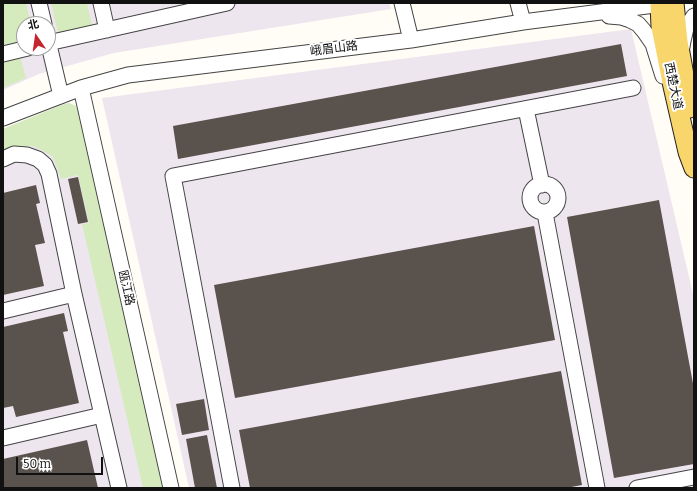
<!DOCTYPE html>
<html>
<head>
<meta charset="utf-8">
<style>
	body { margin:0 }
	#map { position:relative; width:697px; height:491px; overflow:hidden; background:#fffdf5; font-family:Bitter,"Noto Sans SC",serif }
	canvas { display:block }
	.frame { position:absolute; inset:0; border:4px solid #111; pointer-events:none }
	.north { position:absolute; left:16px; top:16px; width:40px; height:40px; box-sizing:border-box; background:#fff; border:1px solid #a0a0a0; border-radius:50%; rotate:347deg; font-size:11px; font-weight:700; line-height:16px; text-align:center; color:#111 }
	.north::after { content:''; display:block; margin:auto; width:14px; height:18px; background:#c4262e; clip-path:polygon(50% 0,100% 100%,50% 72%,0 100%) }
	.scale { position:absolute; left:16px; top:457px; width:87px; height:18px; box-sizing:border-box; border:2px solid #111; border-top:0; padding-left:5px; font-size:12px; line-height:14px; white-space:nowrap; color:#111; -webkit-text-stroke:3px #fff; paint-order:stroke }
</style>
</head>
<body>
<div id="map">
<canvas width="697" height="491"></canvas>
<div class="frame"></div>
<div class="north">北</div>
<div class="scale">50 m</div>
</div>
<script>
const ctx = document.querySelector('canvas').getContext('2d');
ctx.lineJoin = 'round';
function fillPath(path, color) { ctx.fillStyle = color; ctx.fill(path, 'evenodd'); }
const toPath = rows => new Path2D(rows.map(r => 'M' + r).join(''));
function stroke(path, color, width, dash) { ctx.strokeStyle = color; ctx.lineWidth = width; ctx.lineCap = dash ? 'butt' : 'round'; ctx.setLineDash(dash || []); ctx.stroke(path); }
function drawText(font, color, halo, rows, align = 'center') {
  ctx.font = font + ' Bitter,"Noto Sans SC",serif'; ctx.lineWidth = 4; ctx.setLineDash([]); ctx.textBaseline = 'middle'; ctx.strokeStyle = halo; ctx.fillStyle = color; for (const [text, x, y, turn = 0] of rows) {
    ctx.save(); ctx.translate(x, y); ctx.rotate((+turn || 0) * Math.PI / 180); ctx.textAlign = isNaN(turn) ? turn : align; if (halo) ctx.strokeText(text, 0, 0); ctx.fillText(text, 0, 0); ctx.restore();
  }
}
const industrial = toPath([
	[3,3,389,3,391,9,114,53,39,74,3,90],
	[24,24,48,24,48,48,24,48],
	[631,29,694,298,694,488,189,488,102,98],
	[69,103,76,106,166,488,3,488,3,129,59,106]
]);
const green = toPath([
	[3,3,26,3,31,24,24,24,24,41,3,46],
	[51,3,87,3,92,25,58,33],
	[20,57,26,78,3,88,3,61],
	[69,103,76,106,80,118,166,488,143,488,82,224,89,223,78,175,61,179,53,157,40,149,32,146,17,148,3,154,3,129,59,106]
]);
const building = toPath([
	[621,44,627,76,178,159,173,126],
	[78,177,88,222,78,224,68,179],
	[36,185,40,203,36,204,45,243,35,245,44,286,3,295,3,193],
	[659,200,694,389,694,464,614,478,567,217],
	[534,226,555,340,235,398,214,285],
	[64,313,68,331,63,332,79,403,16,417,13,406,3,408,3,327],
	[561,371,582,485,566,488,250,488,239,430],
	[204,399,209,430,182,435,176,404],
	[207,435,217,488,195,488,186,439],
	[87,440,98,488,3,488,3,459]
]);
const minor = toPath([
	[39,3,44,24],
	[101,3,107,30],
	[402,3,411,40],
	[518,3,523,22],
	[609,16,621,17,630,20,638,24,644,31,653,44,663,76],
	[48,41,61,96],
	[48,43,227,3],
	[682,47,683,41,686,28,694,16],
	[3,54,28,48],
	[81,88,171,488],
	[526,109,542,185],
	[3,118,81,88,128,75,411,40,523,22,670,3],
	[3,159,14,154,27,155,38,159,45,165,49,174,74,294,119,488],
	'530 198a14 14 0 1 1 28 0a14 14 0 1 1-28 0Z',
	[545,213,597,488],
	[3,311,74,294],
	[3,438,102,415],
	[232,488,173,176,633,88],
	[637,488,694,477]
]);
const major = toPath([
	[660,3,661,27,672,82,688,152,694,168],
	[674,3,678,42,690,108]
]);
const streetNames = [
	["峨眉山路",334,49,-7],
	["西楚大道",673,86,78],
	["瓯江路",126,288,77]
];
fillPath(industrial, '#eee6ef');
fillPath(green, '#d5ebbd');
fillPath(building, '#5a524d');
stroke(minor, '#444', 17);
stroke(major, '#222', 21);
stroke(minor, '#fff', 15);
stroke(major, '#f9d66b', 19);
drawText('12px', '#111', '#fff', streetNames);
</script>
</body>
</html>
